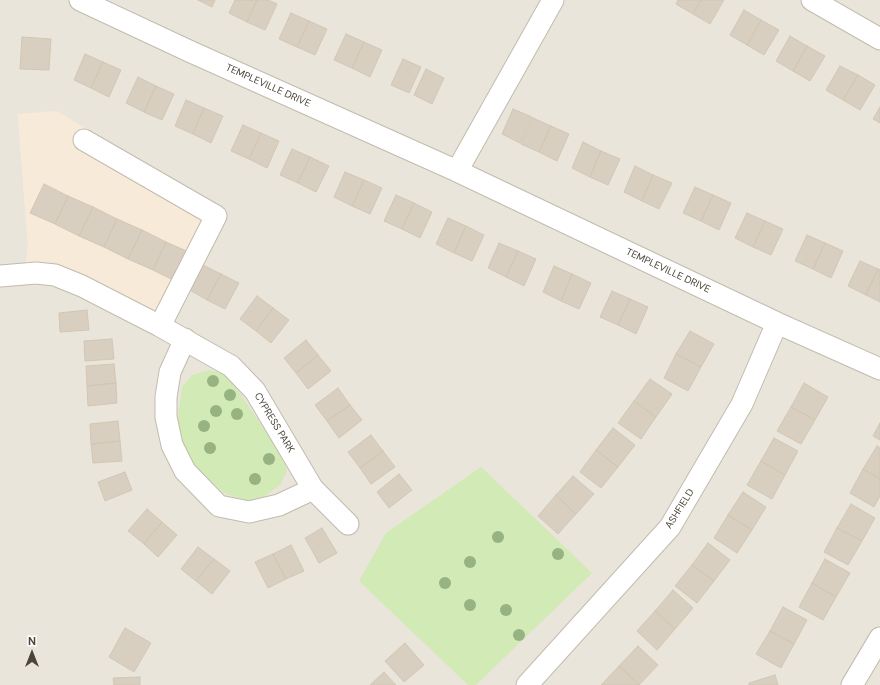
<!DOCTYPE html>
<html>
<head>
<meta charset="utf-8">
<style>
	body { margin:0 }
	#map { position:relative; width:880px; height:685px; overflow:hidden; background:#f6f3ec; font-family:"DM Sans",sans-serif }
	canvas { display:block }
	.north { position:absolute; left:12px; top:633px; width:40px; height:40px; -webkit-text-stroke:3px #fff; paint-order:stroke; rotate:0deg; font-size:11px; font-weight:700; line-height:16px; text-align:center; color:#4b4439 }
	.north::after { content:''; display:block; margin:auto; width:14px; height:18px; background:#4b4439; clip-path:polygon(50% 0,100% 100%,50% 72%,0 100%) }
</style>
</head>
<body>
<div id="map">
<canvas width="880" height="685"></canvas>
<div class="north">N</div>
</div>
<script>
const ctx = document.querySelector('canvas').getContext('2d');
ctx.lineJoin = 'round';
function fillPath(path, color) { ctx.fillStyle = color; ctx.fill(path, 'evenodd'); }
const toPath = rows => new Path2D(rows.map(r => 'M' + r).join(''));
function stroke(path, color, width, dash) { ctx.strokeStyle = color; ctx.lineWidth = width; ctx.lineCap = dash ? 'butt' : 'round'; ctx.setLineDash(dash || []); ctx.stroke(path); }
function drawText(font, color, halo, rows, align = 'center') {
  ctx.font = font + ' "DM Sans",sans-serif'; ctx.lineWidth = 3; ctx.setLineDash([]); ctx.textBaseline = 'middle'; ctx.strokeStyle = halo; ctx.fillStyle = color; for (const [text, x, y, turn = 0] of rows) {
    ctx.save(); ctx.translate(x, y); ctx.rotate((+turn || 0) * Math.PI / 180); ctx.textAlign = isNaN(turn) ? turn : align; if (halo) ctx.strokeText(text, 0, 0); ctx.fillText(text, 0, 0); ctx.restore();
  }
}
const residential = toPath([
	[0,0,880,0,880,685,0,685],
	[18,114,168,321,56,262,26,264,28,245]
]);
const commercial = toPath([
	[57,111,227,213,168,321,56,262,26,265,28,245,18,114]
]);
const green = toPath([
	[209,370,227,374,282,456,287,471,280,485,263,497,247,501,226,494,205,477,187,458,177,425,182,387,192,375],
	[481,467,592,573,476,685,468,685,359,581,386,533]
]);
const building = toPath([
	[198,0,215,0,212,7,198,0],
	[235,0,257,0,247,22,229,13,235,0],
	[257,0,268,0,277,4,265,30,247,22,257,0],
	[678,0,701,0,693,14,676,4,678,0],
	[701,0,724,0,710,24,693,14,701,0],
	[744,10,761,20,747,45,730,35,744,10],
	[291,13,309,21,297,47,279,39,291,13],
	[761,20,779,30,764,55,747,45,761,20],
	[309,21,327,29,315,55,297,47,309,21],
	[346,34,364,42,352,68,334,60,346,34],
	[790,36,807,46,793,71,776,61,790,36],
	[22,37,51,39,49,70,20,69,22,37],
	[364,42,382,50,370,77,352,68,364,42],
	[807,46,825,56,810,81,793,71,807,46],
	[85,54,103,62,91,88,74,80,85,54],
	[403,59,421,67,409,93,391,85,403,59],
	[103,62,121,70,109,97,91,88,103,62],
	[840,66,858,75,843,100,826,90,840,66],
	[426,69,444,78,432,104,414,95,426,69],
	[858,75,875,85,860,110,843,100,858,75],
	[138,77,156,86,144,112,126,103,138,77],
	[156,86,174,94,162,120,144,112,156,86],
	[186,100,204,108,193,134,175,126,186,100],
	[880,107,880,123,873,119,880,107],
	[204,108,223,116,211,143,193,134,204,108],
	[513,109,532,117,520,143,502,134,513,109],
	[533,118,551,126,539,152,521,144,533,118],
	[243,125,261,133,249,159,231,151,243,125],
	[551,126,569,134,557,161,539,152,551,126],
	[261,133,279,141,267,168,249,159,261,133],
	[583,142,601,151,590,177,572,168,583,142],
	[292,149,310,157,298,183,280,175,292,149],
	[601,151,620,159,608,185,590,177,601,151],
	[310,157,329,166,316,192,298,183,310,157],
	[635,166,653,175,642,201,624,192,635,166],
	[345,172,364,180,352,206,334,197,345,172],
	[653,175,672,183,659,209,642,201,653,175],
	[364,180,382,188,370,214,352,206,364,180],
	[44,184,68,196,55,224,30,213,44,184],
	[695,187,713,195,701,221,683,213,695,187],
	[396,195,414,203,402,229,384,221,396,195],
	[713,195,731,203,719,230,701,221,713,195],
	[68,196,93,207,79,236,55,224,68,196],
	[414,203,432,212,420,238,402,229,414,203],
	[93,207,117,219,104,247,79,236,93,207],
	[747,213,765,221,753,247,735,238,747,213],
	[448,218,466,226,454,253,436,244,448,218],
	[117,219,142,230,128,259,104,247,117,219],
	[765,221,783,229,771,255,753,247,765,221],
	[466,226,484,235,472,261,454,253,466,226],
	[142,230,166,242,153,270,128,259,142,230],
	[807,235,825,243,813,269,795,261,807,235],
	[166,242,191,253,177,282,153,270,166,242],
	[499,243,518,251,506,277,488,268,499,243],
	[825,243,843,251,831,278,813,269,825,243],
	[518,251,536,259,524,286,506,277,518,251],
	[860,261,878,269,866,295,848,286,860,261],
	[203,265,221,274,207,300,190,290,203,265],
	[554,266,572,274,561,301,543,292,554,266],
	[878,269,880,270,880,302,866,295,878,269],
	[221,274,239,283,225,309,207,300,221,274],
	[572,274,591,283,579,309,561,301,572,274],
	[612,291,630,299,618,325,600,317,612,291],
	[257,296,273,308,256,331,240,319,257,296],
	[630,299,648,307,636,334,618,325,630,299],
	[273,308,289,320,271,343,256,331,273,308],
	[87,310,89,330,60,332,59,313,87,310],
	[690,331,714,344,701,367,676,354,690,331],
	[112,339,114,359,85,361,84,341,112,339],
	[306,340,318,355,296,373,284,358,306,340],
	[676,354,701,367,688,391,664,378,676,354],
	[318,355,331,371,308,389,296,373,318,355],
	[114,364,116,383,87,386,86,366,114,364],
	[650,379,672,394,656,417,634,401,650,379],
	[116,383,117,403,88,406,87,386,116,383],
	[804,383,828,397,815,420,791,407,804,383],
	[338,388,350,405,327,421,315,405,338,388],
	[634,401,656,417,641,439,618,423,634,401],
	[350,405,362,420,339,438,327,421,350,405],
	[791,407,815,420,801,444,777,431,791,407],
	[118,421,120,441,91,444,90,424,118,421],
	[880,423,880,440,873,436,880,423],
	[613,428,635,445,618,467,596,450,613,428],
	[371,435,383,451,360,468,348,452,371,435],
	[774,438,798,451,785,475,761,461,774,438],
	[120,441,122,461,93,463,91,444,120,441],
	[877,446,880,448,880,479,863,469,877,446],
	[596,450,618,467,601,488,580,472,596,450],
	[383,451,395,467,371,484,360,468,383,451],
	[761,461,785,475,772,499,747,485,761,461],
	[863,469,880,479,880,496,874,507,850,493,863,469],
	[125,472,132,490,105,501,98,482,125,472],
	[399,474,412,490,389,508,377,492,399,474],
	[573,476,594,494,576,514,556,495,573,476],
	[743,492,766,507,752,530,728,515,743,492],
	[556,495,576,514,558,534,538,516,556,495],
	[851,504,875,518,862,541,837,528,851,504],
	[147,509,162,522,144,544,128,531,147,509],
	[728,515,752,530,737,553,714,538,728,515],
	[162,522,177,535,158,557,144,544,162,522],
	[322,528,337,553,319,563,305,538,322,528],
	[837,528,862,541,848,565,824,552,837,528],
	[708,543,730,560,714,581,692,565,708,543],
	[291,545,304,571,286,579,273,554,291,545],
	[198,547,214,559,196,581,181,569,198,547],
	[273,554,286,579,268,588,255,562,273,554],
	[214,559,230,571,212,594,196,581,214,559],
	[825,559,850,573,836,597,812,583,825,559],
	[692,565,714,581,697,603,675,586,692,565],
	[812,583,836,597,823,620,799,607,812,583],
	[673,590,693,608,675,629,655,611,673,590],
	[783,607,807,620,794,644,770,631,783,607],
	[655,611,675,629,657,650,637,631,655,611],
	[125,628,151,643,134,672,109,657,125,628],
	[770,631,794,644,781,668,756,654,770,631],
	[405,643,424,665,404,682,385,661,405,643],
	[638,646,658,665,639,685,619,666,638,646],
	[619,666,639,685,601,685,619,666],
	[384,672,396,685,370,685,384,672],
	[775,675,778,685,749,685,749,683,775,675],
	[140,677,140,685,114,685,113,678,140,677]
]);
const minor = toPath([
	[80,0,189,51,457,171,777,323,880,369],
	[812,0,880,39],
	[84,140,216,216,160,326],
	[457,171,553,0],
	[0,276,36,273,55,275,82,286,160,326,231,366,255,391,313,489,348,524],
	[185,339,170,372,166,397,166,417,172,445,185,471,219,506,249,512,279,505,313,489],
	[527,685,670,527,742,404,777,323],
	[852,685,880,638]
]);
const trees = [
	[213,381],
	[230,395],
	[216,411],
	[237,414],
	[204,426],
	[210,448],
	[269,459],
	[255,479],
	[498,537],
	[558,554],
	[470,562],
	[445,583],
	[470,605],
	[506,610],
	[519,635]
];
const streetNames = [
	["TEMPLEVILLE DRIVE",268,86,24],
	["TEMPLEVILLE DRIVE",668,271,25],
	["CYPRESS PARK",274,423,59],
	["ASHFIELD",680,509,-58]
];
fillPath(residential, '#eae5da');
fillPath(commercial, '#f7ead8');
fillPath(green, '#d2eab5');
fillPath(building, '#d8cfc1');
stroke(building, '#d3c7b4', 1);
stroke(minor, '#c2bbae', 23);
stroke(minor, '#fff', 21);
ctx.fillStyle = '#97b381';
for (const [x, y] of trees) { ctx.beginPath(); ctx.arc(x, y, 6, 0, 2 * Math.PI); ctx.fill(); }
drawText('10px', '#4b4439', '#fff', streetNames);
</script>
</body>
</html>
